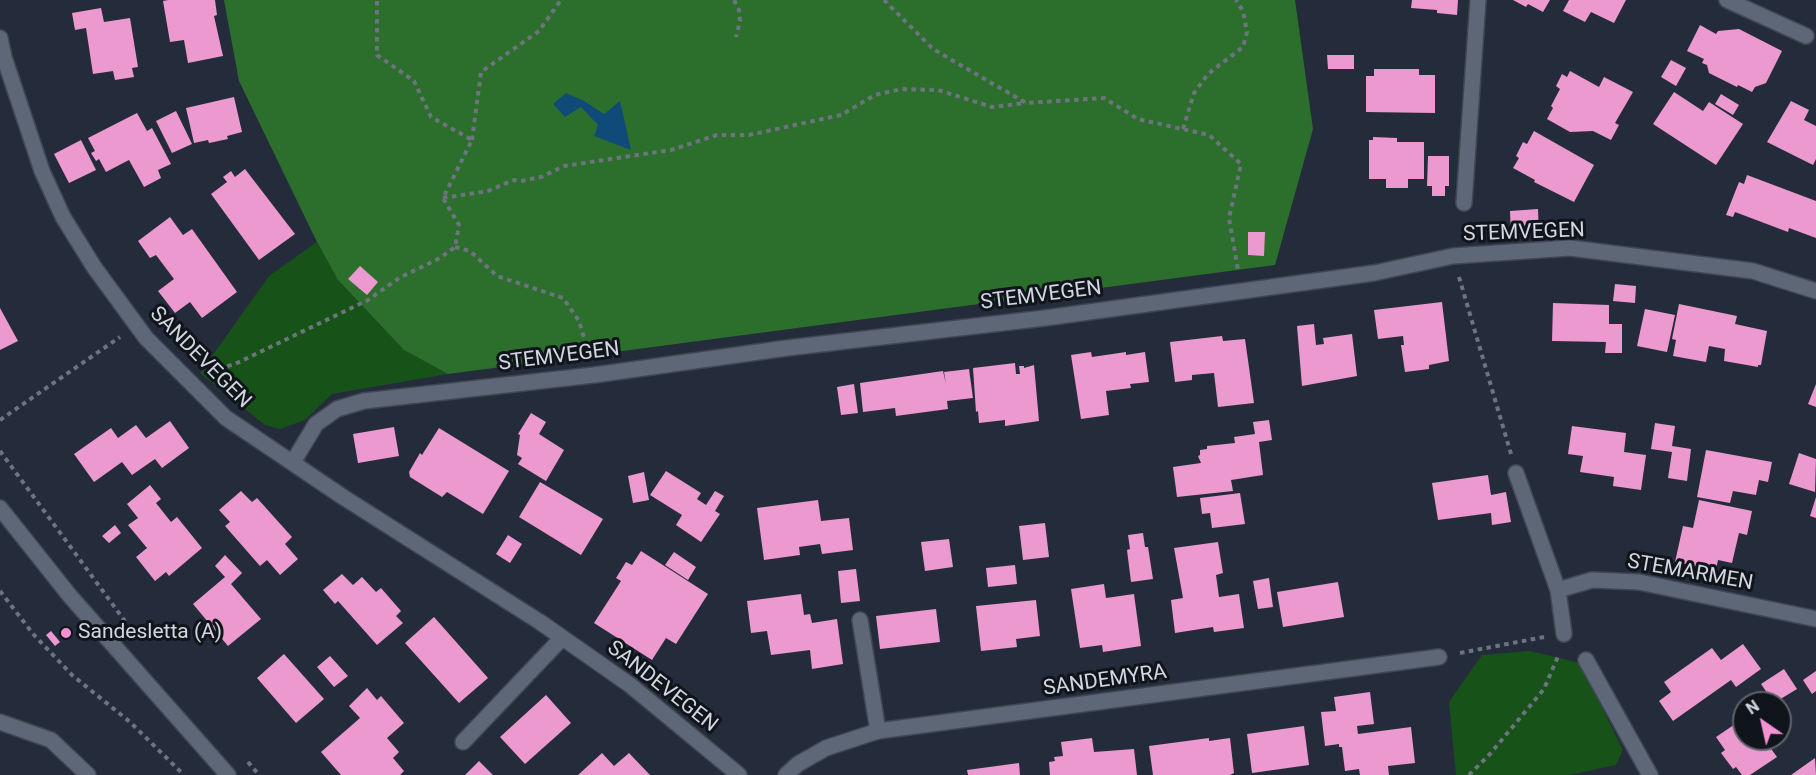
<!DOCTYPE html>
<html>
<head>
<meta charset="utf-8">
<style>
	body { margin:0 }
	#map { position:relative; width:1816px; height:775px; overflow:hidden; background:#242c3b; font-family:Roboto,sans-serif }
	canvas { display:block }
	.north { position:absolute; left:1732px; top:691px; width:60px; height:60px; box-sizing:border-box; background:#10141b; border:2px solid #5e626a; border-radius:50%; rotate:326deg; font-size:16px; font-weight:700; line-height:24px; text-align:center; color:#d2d7e1 }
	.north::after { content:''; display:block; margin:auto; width:21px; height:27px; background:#f591d2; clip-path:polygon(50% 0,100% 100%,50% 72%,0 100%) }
</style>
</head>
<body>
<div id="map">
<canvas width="1816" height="775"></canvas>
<div class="north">N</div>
</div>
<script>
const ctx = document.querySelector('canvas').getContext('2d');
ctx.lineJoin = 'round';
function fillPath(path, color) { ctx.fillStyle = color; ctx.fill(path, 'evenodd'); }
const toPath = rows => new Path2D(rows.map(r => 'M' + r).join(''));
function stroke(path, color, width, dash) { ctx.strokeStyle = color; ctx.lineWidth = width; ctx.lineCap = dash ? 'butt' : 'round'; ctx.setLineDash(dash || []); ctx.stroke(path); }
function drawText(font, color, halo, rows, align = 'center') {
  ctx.font = font + ' Roboto,sans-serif'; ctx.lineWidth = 6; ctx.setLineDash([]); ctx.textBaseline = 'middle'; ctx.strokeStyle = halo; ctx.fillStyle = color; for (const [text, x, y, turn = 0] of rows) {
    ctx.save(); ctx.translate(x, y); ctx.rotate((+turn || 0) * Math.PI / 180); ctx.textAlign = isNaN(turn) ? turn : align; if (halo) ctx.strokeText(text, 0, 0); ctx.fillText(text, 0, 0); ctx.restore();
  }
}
const green = toPath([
	[317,242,338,280,404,350,448,374,332,394,305,420,280,429,265,425,200,373,269,276],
	[1530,651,1580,663,1623,750,1616,765,1569,775,1456,775,1449,702,1482,655]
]);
const forest = toPath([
	[224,0,1295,0,1313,129,1275,265,448,374,404,350,338,280,317,242,239,81]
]);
const water = toPath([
	[566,93,584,101,604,114,620,101,631,150,594,136,598,125,581,107,565,117,553,104]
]);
const building = toPath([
	[168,0,215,0,217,15,214,16,223,56,188,63,184,40,170,42,163,1],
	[1412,0,1458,0,1457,15,1437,13,1437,10,1411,8],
	[1513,0,1550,0,1543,12,1528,4,1526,7],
	[1569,0,1626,0,1614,23,1591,12,1585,22,1563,11],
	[101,8,104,22,130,18,138,67,132,68,134,77,115,80,113,71,93,74,86,28,75,30,72,13],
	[1700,25,1716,34,1718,31,1739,29,1782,51,1766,83,1755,87,1752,92,1738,85,1737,87,1709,73,1707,65,1702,63,1704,59,1687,51],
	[1327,55,1354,55,1354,69,1328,69],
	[1671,60,1686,68,1676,86,1661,77],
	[1374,69,1419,69,1419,75,1435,75,1435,113,1366,112,1366,76,1374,76],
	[1570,71,1599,87,1604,77,1633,92,1615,123,1619,125,1611,140,1593,131,1570,132,1547,119,1553,108,1551,106,1560,89,1556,86,1562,74,1567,77],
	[1674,92,1703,111,1709,102,1743,124,1716,165,1653,124],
	[1721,94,1739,105,1733,115,1715,104],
	[234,97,242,132,227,136,228,139,209,143,208,140,194,143,186,108],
	[1791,101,1809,110,1804,120,1816,126,1816,159,1813,165,1767,142],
	[176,111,192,144,172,153,156,121],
	[137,113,147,131,152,128,171,164,158,170,161,178,144,187,129,160,106,172,99,159,96,161,91,153,95,151,88,138],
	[1534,131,1594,165,1574,202,1534,182,1535,180,1513,168,1519,158,1516,156,1523,142,1527,144],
	[1373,137,1397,138,1397,142,1424,142,1424,179,1408,179,1408,188,1386,188,1386,179,1369,179,1369,140,1373,140],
	[81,140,96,170,69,183,54,154],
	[1428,156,1449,156,1449,186,1445,186,1445,196,1432,196,1432,186,1427,186],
	[245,169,295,234,259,260,211,194,227,182,223,177,231,171,235,177],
	[1747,175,1816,201,1816,238,1789,228,1788,232,1735,212,1733,217,1726,215,1739,182,1744,184],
	[1538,209,1539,234,1511,235,1510,211],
	[170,217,183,235,192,229,237,292,202,318,190,302,175,313,158,291,174,279,156,255,150,258,138,241],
	[1248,232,1265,232,1264,256,1248,255],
	[360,266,378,282,367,295,348,279],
	[1615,284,1636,286,1635,303,1613,301],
	[1442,302,1449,361,1429,365,1429,369,1405,372,1401,345,1404,345,1403,336,1378,339,1374,310],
	[1553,303,1609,305,1609,324,1622,324,1622,353,1605,353,1606,342,1552,341],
	[1679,304,1737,316,1735,324,1767,331,1761,365,1758,365,1758,367,1724,361,1725,349,1709,346,1706,362,1673,356,1676,340,1672,339],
	[0,308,18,341,0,350],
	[1645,309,1675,315,1667,352,1637,346],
	[1314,324,1316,345,1324,344,1323,338,1352,334,1357,376,1302,386,1297,326],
	[1222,336,1223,341,1245,339,1254,403,1218,407,1214,373,1192,375,1192,380,1175,382,1170,342],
	[1091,352,1092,357,1126,352,1126,355,1145,352,1149,382,1130,384,1131,388,1106,391,1109,415,1081,419,1071,355],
	[1015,363,1016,374,1020,374,1019,366,1024,366,1024,368,1034,365,1039,421,1005,426,1005,420,979,423,978,411,976,412,973,368],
	[969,369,973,398,947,401,948,409,896,416,895,408,863,412,860,383,943,371,946,384,944,372],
	[854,384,858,413,841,415,837,387],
	[1816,384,1816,407,1808,404],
	[531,413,546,422,539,434,564,450,546,481,518,464,522,458,517,455,520,435,518,434],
	[1269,420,1272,440,1259,442,1263,475,1231,480,1233,491,1177,497,1173,467,1201,463,1198,456,1200,455,1200,450,1207,449,1207,446,1235,443,1234,437,1255,434,1253,422],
	[170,421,189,448,162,468,155,459,132,475,122,462,94,482,74,454,111,428,118,438,136,425,146,438],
	[1655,423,1675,426,1672,446,1691,449,1687,481,1668,478,1672,452,1651,449],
	[1572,426,1626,433,1624,452,1646,455,1641,490,1613,486,1614,477,1580,472,1583,456,1568,454],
	[394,427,399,456,358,463,353,434],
	[439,428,509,471,483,514,447,492,442,497,410,477,409,472,420,453,422,455],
	[1706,450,1772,462,1768,482,1759,480,1756,495,1733,491,1730,503,1697,497],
	[1799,453,1816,459,1815,492,1789,484],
	[666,471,701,493,697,499,706,505,715,491,724,496,715,511,720,514,701,542,676,525,682,515,650,495],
	[644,472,649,500,633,503,628,476],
	[1488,475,1491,495,1506,492,1511,522,1492,525,1491,513,1438,520,1432,483],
	[540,482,603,519,581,555,519,517],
	[150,485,161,499,156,503,171,522,177,517,202,548,169,576,166,572,155,581,136,557,147,548,128,525,138,518,127,504],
	[241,491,252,502,257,498,292,537,285,544,298,559,280,575,267,560,260,566,225,526,230,522,219,510],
	[1240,493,1245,524,1212,528,1210,513,1202,514,1200,498],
	[1816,497,1816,518,1810,516],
	[818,500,821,521,849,518,853,550,822,554,820,544,799,547,800,555,764,560,757,508],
	[1699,500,1752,511,1747,535,1739,533,1732,563,1718,560,1716,570,1675,562,1683,526,1693,528],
	[1045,523,1049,557,1023,560,1019,526],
	[115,525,121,533,109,543,102,536],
	[1143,533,1145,547,1148,547,1153,579,1131,582,1127,550,1130,549,1128,535],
	[508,535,522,544,510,563,496,554],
	[949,539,953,567,925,571,921,542],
	[1218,542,1223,573,1216,575,1219,597,1239,594,1244,628,1214,632,1213,627,1175,633,1171,600,1183,598,1174,548],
	[641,551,708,594,676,644,666,638,652,660,594,623,621,581,616,578,626,562,632,565],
	[674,552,696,567,688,580,665,565],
	[225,555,242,573,231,584,261,619,228,646,193,604,225,577,215,566],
	[1015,565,1017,584,988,587,986,568],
	[856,569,860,601,841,603,838,571],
	[342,574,353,585,362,577,376,592,381,588,401,611,396,616,403,623,377,645,338,601,335,604,323,590],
	[1269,578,1273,607,1258,609,1253,581],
	[1338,582,1344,617,1283,627,1277,592],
	[1104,584,1106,598,1134,594,1141,646,1103,652,1102,645,1080,648,1071,589],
	[801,594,804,615,810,614,812,623,837,619,843,664,812,669,810,650,771,655,767,631,751,633,747,601],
	[1036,600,1040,636,1016,639,1017,647,981,651,976,606],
	[936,609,940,642,880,649,876,616],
	[434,617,488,678,459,703,405,643],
	[51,631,60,642,55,646,46,635],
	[1743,644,1761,669,1736,687,1731,680,1673,721,1659,701,1671,692,1664,682,1712,648,1721,660],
	[284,654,324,699,296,723,257,678],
	[330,656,348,676,334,687,317,667],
	[1784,669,1797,689,1774,703,1761,684],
	[1816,671,1816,691,1812,694,1803,680],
	[367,688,377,700,381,696,404,723,387,738,399,752,393,758,404,771,400,775,341,775,321,752,360,718,349,706],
	[1370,692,1374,724,1357,726,1358,734,1411,727,1415,763,1388,766,1389,775,1360,775,1359,769,1345,771,1342,747,1339,747,1339,744,1325,746,1321,712,1336,711,1334,697],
	[546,695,571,723,525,764,500,737],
	[1744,718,1744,739,1779,739,1769,746,1777,757,1750,775,1742,775,1736,767,1733,769,1721,753,1725,750,1716,737],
	[1780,721,1788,733,1780,738],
	[1304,726,1309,765,1252,773,1247,734],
	[1092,738,1094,752,1134,749,1137,775,1050,775,1049,762,1055,761,1054,757,1063,756,1061,742],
	[1209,738,1209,741,1230,738,1234,773,1230,775,1153,775,1149,746],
	[602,753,614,766,629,753,650,775,578,775],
	[1815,758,1816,775,1791,775],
	[479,761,493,775,465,775],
	[1019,763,1020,775,968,775,967,770]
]);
const path = toPath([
	[734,0,739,10,740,21,736,37],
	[884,0,933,49,1026,103,1104,98,1138,119,1209,135,1241,164,1229,218,1238,270],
	[1183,129,1194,93,1208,74,1243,47,1247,32,1243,11,1236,0],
	[472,140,481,72,539,31,561,0],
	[443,198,488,191,514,180,521,181,541,177,564,166,671,150,717,135,749,135,841,115,875,95,902,89,938,90,992,107,1026,103],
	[455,247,470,251,497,276,563,298,579,321,589,354],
	[1459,277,1511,454],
	[210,371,235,364,368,300,399,278,440,258,455,247,459,225,443,198,472,140,431,117,414,81,377,55,377,0],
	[0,420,120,337],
	[0,451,130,628],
	[0,591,34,635,72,675,130,722,184,775],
	[1460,653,1544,637],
	[248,762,259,775],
	[1469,775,1490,754,1544,689,1559,654]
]);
const minor = toPath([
	[1727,0,1806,36],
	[0,38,4,57,42,171,63,217,94,267,146,338,226,418,343,497,540,622,630,685,739,775],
	[1464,203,1478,0],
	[293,462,316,424,337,409,364,401,594,375,787,348,1045,318,1374,273,1453,256,1570,248,1753,271,1816,291],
	[1516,473,1558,590,1564,634],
	[0,508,70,596,228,775],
	[1558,590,1592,580,1639,582,1816,619],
	[860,620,878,731],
	[1586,660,1650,775],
	[0,722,51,740,88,775],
	[463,742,562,638],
	[786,775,798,764,826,748,878,731,1439,657]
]);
const markers = [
	[66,633,6,"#f591d2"]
];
const streetNames = [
	["STEMVEGEN",1524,233,-2],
	["STEMVEGEN",1041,296,-7],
	["STEMVEGEN",559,357,-7],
	["SANDEVEGEN",200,358,45],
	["STEMARMEN",1690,573,10],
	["SANDEMYRA",1105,681,-8],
	["SANDEVEGEN",662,687,38]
];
const poiNames = [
	["Sandesletta (A)",78,633]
];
fillPath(green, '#175218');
fillPath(forest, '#2c6f2c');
fillPath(water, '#104a78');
fillPath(building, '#ec99d0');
stroke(minor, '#404753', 18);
stroke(path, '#6d7480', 4, [4.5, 4.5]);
stroke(minor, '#5d6778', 15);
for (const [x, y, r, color] of markers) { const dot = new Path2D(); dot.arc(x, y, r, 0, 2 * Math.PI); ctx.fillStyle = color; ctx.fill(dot); stroke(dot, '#10141b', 2); }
drawText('21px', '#d2d7e1', '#10141b', streetNames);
drawText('21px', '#d2d7e1', '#10141b', poiNames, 'left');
</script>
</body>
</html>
